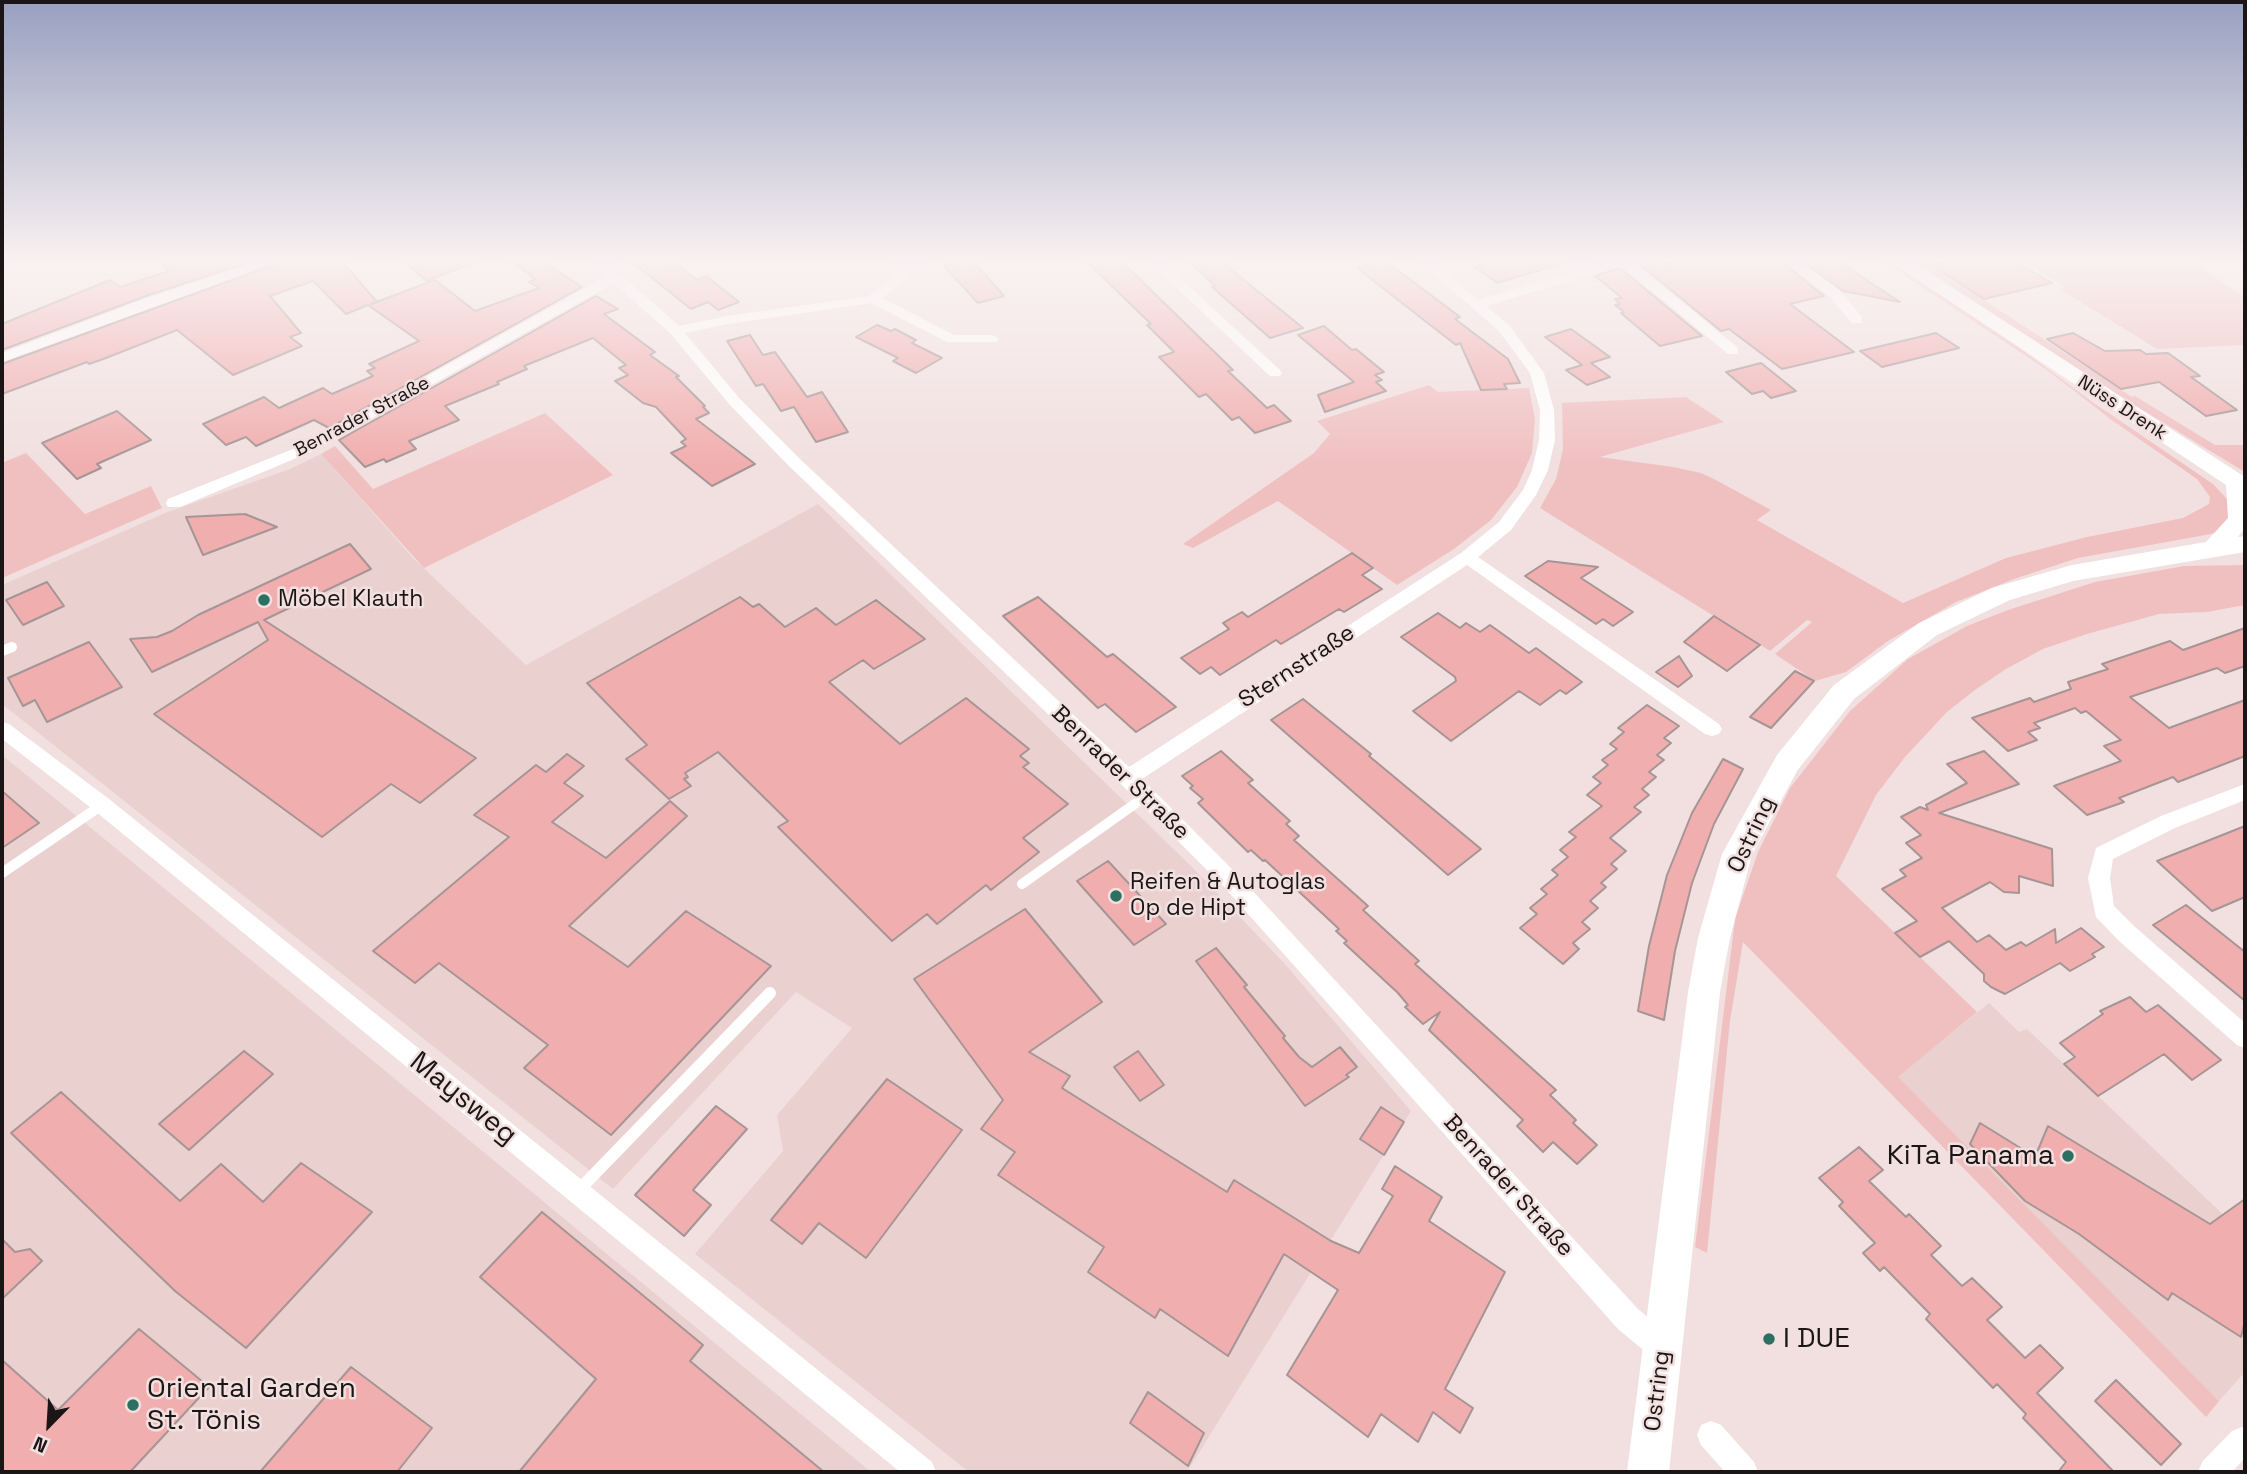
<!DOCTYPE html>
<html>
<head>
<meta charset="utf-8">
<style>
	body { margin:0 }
	#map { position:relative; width:2247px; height:1474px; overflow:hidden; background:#f2e0e0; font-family:"Space Grotesk",sans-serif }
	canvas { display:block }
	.frame { position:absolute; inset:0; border:4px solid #1b1515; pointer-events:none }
	.north { position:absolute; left:14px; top:1390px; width:70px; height:70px; -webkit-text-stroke:5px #f2e0e0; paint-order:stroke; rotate:204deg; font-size:19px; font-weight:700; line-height:28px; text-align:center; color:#1b1515 }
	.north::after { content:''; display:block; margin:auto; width:24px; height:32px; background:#1b1515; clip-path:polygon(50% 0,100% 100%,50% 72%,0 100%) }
</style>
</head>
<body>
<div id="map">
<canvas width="2247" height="1474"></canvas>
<div class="frame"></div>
<div class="north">N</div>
</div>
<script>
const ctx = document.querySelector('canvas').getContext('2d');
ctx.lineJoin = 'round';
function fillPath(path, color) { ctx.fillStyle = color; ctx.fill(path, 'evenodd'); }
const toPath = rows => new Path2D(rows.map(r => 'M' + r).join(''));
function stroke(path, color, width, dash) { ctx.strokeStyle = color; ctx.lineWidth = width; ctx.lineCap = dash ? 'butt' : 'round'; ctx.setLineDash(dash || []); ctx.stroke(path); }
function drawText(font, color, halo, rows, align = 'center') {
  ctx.font = font + ' "Space Grotesk",sans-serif'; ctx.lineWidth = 5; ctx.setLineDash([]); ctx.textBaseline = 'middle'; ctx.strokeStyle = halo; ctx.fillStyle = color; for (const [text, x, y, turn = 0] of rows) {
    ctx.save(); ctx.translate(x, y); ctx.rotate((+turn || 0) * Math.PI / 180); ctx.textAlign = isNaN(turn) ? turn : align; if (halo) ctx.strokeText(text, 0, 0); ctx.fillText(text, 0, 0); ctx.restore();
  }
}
const built = toPath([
	[321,454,413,558,526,665,818,504,1191,866,1284,963,1411,1111,1187,1472,969,1472,695,1254,783,1151,777,1115,852,1028,796,992,613,1189,2,704,2,585,165,513,290,469],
	[2,755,113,846,871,1472,2,1472],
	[1989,1003,2019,1032,2027,1029,2245,1235,2245,1372,2219,1401,1897,1077]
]);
const green = toPath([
	[1878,258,1885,258,2017,346,2094,403,2213,484,2227,499,2233,514,2226,528,2211,534,2078,558,2014,579,1956,602,1888,641,1846,672,1815,681,1775,654,1812,622,1807,620,1770,651,1540,508,1556,479,1563,449,1562,403,1686,397,1724,422,1600,457,1673,467,1701,473,1714,479,1771,510,1757,520,1903,603,2006,558,2087,537,2183,518,2209,504,2210,497,2197,479,2113,421,2047,370],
	[1905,258,1920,258,2132,397,2135,396,2215,445,2245,445,2245,472,2101,385],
	[2017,258,2188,258,2245,298,2245,345,2157,349,2060,289,2066,287],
	[1429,385,1438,392,1529,388,1535,419,1532,453,1517,487,1491,520,1454,549,1397,585,1278,501,1193,548,1183,544,1314,453,1330,434,1317,421],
	[545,413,613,475,424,568,321,454,335,446,373,489],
	[26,453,85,514,151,486,162,508,2,578,2,463],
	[2245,565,2245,605,2207,612,2159,614,2087,634,2043,649,2006,669,1975,690,1947,712,1905,757,1876,795,1836,876,1977,1012,1898,1077,2219,1401,2206,1417,1743,942,1730,1021,1707,1253,1695,1247,1735,919,1758,852,1790,788,1850,711,1908,659,1967,626,2008,610,2095,582,2184,566]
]);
const building = toPath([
	[187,258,262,258,146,296,2,350,2,324,110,280,120,287,169,271,164,265,187,258],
	[292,258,339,258,377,302,371,304,435,280,475,311,539,288,529,282,535,279,509,258,538,258,582,287,329,428,314,420,256,446,246,437,226,445,203,424,264,397,279,408,323,388,332,394,373,376,367,371,375,368,369,364,419,341,368,305,346,314,313,281,270,296,301,333,290,337,302,346,233,375,177,330,106,358,89,364,87,362,2,394,2,364,292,258],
	[399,258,482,258,482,259,427,281,399,258],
	[627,258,662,258,671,265,676,264,697,280,706,276,739,302,718,310,708,302,691,309,627,258],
	[1083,258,1118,258,1233,370,1228,371,1267,408,1274,405,1291,421,1255,433,1239,417,1232,420,1206,394,1199,397,1159,357,1174,352,1147,325,1151,324,1083,258],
	[1186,258,1217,258,1303,328,1270,338,1212,287,1215,286,1186,258],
	[1506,258,1563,258,1564,263,1497,283,1475,267,1506,258],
	[1640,258,1665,264,1694,258,1777,258,1824,296,1790,304,1854,352,1782,369,1729,329,1721,331,1637,262,1640,258],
	[1798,258,1833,258,1900,302,1843,291,1798,258],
	[1963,258,2010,258,2052,283,1984,299,1932,265,1963,258],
	[971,259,1004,296,978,303,944,266,971,259],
	[1383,259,1460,317,1455,319,1508,359,1520,383,1504,384,1507,389,1481,390,1460,343,1456,345,1357,268,1383,259],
	[1620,268,1702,336,1660,346,1621,313,1624,312,1615,305,1620,304,1615,299,1622,298,1595,276,1620,268],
	[596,296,618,309,604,314,655,352,650,355,679,376,676,377,705,406,703,407,709,413,696,419,755,464,712,486,671,453,686,446,681,442,686,439,656,407,643,403,615,381,628,375,619,368,626,365,593,338,524,366,527,369,497,382,499,384,445,406,459,420,409,441,416,449,386,462,384,459,365,467,339,440,596,296],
	[877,325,891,331,895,329,916,340,912,343,942,358,916,373,893,361,898,358,856,337,877,325],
	[1324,326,1352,350,1356,349,1384,372,1375,375,1382,380,1376,382,1386,391,1325,412,1318,395,1354,382,1298,335,1324,326],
	[1571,329,1610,357,1591,363,1610,377,1587,385,1566,370,1582,365,1545,337,1571,329],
	[1936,333,1959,348,1882,367,1860,351,1936,333],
	[2073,333,2105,351,2140,350,2146,354,2168,353,2200,376,2191,377,2237,410,2206,416,2159,382,2121,389,2047,339,2073,333],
	[750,335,763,355,775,352,807,397,822,392,848,432,816,442,794,407,781,411,763,384,756,386,727,341,750,335],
	[1761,363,1796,391,1771,398,1763,391,1752,394,1726,372,1761,363],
	[117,411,151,440,97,464,101,468,77,479,42,443,117,411],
	[245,514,277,527,203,555,186,517,245,514],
	[350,544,371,569,264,620,476,758,420,803,391,784,322,837,154,714,268,640,258,622,152,672,130,639,157,637,172,631,198,615,350,544],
	[1352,553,1373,568,1362,575,1382,589,1344,612,1339,609,1281,644,1276,640,1220,675,1211,667,1200,674,1181,658,1229,629,1223,623,1242,612,1248,617,1352,553],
	[1548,561,1598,567,1581,578,1633,612,1613,626,1603,619,1596,624,1525,576,1548,561],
	[47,582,64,606,23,625,6,600,47,582],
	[740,597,753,607,759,604,785,627,816,608,836,625,876,600,925,639,874,669,863,660,829,682,900,744,966,698,1029,749,1020,756,1029,763,1023,767,1068,804,1023,838,1039,852,991,890,986,885,937,924,927,914,892,941,778,827,788,821,718,752,685,773,688,777,684,779,691,786,669,799,626,759,647,745,587,683,740,597],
	[1038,597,1107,657,1113,654,1176,707,1136,732,1105,704,1098,708,1003,616,1038,597],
	[1438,613,1460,628,1466,623,1480,632,1490,625,1529,653,1536,648,1582,682,1566,694,1560,690,1540,705,1519,691,1451,741,1413,711,1456,681,1455,677,1401,637,1438,613],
	[1714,616,1760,645,1727,671,1684,642,1714,616],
	[2245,628,2245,666,2225,673,2217,668,2130,697,2169,728,2245,700,2245,756,2178,782,2173,777,2119,798,2124,802,2087,815,2054,786,2121,761,2104,746,2121,740,2086,711,2081,713,2075,708,2034,723,2040,728,2028,732,2037,740,2008,751,1972,718,2030,698,2034,702,2071,689,2068,682,2108,669,2102,664,2170,641,2183,650,2245,628],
	[89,642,122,687,47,722,35,700,23,706,8,678,89,642],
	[1679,656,1692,676,1678,687,1656,672,1679,656],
	[1795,671,1814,681,1771,728,1750,717,1795,671],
	[1303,699,1371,754,1369,756,1481,849,1448,875,1271,720,1303,699],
	[1647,705,1679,726,1664,738,1671,743,1657,755,1664,760,1649,772,1656,777,1642,789,1649,795,1634,807,1641,812,1610,838,1626,851,1611,864,1617,869,1601,883,1606,887,1590,901,1598,908,1582,922,1590,929,1573,943,1579,949,1563,964,1520,928,1537,914,1530,908,1547,894,1541,889,1558,875,1552,870,1568,857,1560,850,1576,837,1569,832,1602,806,1587,795,1601,783,1593,777,1608,765,1602,760,1617,749,1610,744,1624,732,1618,728,1647,705],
	[1221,751,1253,780,1248,783,1290,821,1286,824,1299,836,1294,840,1368,906,1363,910,1419,961,1415,964,1556,1090,1550,1095,1576,1120,1573,1123,1597,1145,1577,1164,1553,1142,1543,1152,1517,1126,1523,1120,1429,1030,1440,1012,1423,1024,1405,1007,1408,1005,1398,993,1344,943,1347,941,1336,931,1339,929,1265,860,1263,861,1251,850,1248,852,1198,803,1203,799,1190,788,1193,786,1182,776,1221,751],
	[1984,751,2019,784,1939,813,2052,849,2053,886,2019,876,2019,893,2004,892,1990,882,1942,908,1977,942,1989,935,2006,950,2021,942,2026,946,2055,929,2056,943,2081,928,2104,947,2092,954,2095,957,2070,971,2060,963,2005,994,1991,987,1984,981,1984,974,1949,941,1920,957,1895,933,1917,921,1882,889,1906,876,1900,870,1922,858,1906,843,1921,835,1901,817,1920,807,1928,810,1926,805,1967,783,1947,764,1984,751],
	[567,754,584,766,564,783,583,796,552,822,606,858,670,801,687,816,569,926,628,967,686,911,771,966,611,1135,524,1068,548,1045,439,963,415,983,373,951,509,837,474,815,536,765,546,772,567,754],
	[1723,759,1743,769,1714,824,1692,883,1675,951,1664,1020,1638,1011,1649,946,1667,875,1692,813,1723,759],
	[2,791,39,823,2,848,2,791],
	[2245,826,2245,897,2212,911,2157,861,2245,826],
	[1108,861,1166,924,1134,945,1077,881,1108,861],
	[2186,905,2245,952,2245,1001,2153,925,2186,905],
	[1025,909,1102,1002,1029,1052,1070,1076,1062,1088,1227,1192,1234,1180,1331,1241,1359,1253,1393,1196,1382,1189,1395,1166,1442,1197,1429,1221,1505,1272,1445,1389,1473,1408,1460,1433,1433,1412,1418,1442,1381,1414,1368,1437,1287,1375,1338,1290,1284,1254,1228,1356,1160,1309,1155,1318,1088,1272,1104,1247,998,1175,1015,1152,981,1129,1003,1100,914,979,1025,909],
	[1216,948,1247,985,1244,987,1285,1036,1283,1038,1299,1057,1312,1067,1340,1047,1357,1067,1346,1075,1349,1077,1305,1106,1196,961,1216,948],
	[2130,997,2146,1012,2158,1005,2221,1060,2192,1080,2164,1054,2098,1096,2064,1064,2075,1057,2060,1043,2103,1014,2100,1011,2130,997],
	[244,1051,273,1074,189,1150,159,1124,244,1051],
	[1138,1051,1164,1085,1140,1101,1114,1067,1138,1051],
	[887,1079,962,1130,866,1258,819,1223,802,1244,771,1220,887,1079],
	[61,1092,180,1201,221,1164,263,1202,301,1163,372,1212,246,1348,175,1291,11,1133,61,1092],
	[716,1106,747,1129,693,1190,711,1205,684,1236,635,1195,716,1106],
	[1381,1107,1404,1122,1384,1155,1360,1139,1381,1107],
	[1980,1123,2035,1157,2048,1126,2210,1224,2245,1199,2245,1321,2241,1337,2172,1293,2168,1300,2079,1234,2025,1201,1970,1144,1980,1123],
	[1859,1147,1883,1170,1869,1181,1906,1217,1909,1214,1941,1246,1931,1255,1962,1286,1972,1278,2002,1307,1987,1320,2025,1358,2040,1345,2063,1368,2037,1393,2114,1472,2058,1472,2066,1462,2023,1418,2026,1414,1997,1384,1993,1388,1926,1319,1930,1314,1884,1267,1880,1271,1863,1253,1875,1243,1839,1206,1843,1202,1819,1178,1859,1147],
	[542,1212,703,1345,690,1361,824,1472,519,1472,596,1379,480,1277,542,1212],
	[2,1239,15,1252,30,1249,42,1261,2,1299,2,1239],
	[139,1329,209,1387,130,1472,2,1472,2,1360,58,1410,139,1329],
	[351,1367,432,1428,397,1472,260,1472,351,1367],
	[2116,1380,2181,1444,2161,1465,2095,1401,2116,1380],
	[1148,1392,1204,1433,1188,1466,1130,1423,1148,1392]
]);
const serviceFar1 = toPath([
	[2,651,12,647],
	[2,873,102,805],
	[1022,884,1146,796]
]);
const service = toPath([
	[577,1192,770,993]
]);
const minor = toPath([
	[270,258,289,258,2,362,2,353,147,298,270,258],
	[588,258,602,258,679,326,728,316,869,296,904,269,872,258,892,258,912,263,919,258,933,258,882,298,954,335,992,335,999,339,997,342,947,342,871,303,728,324,685,333,740,399,800,459,1129,767,1461,553,1499,522,1523,490,1532,470,1539,440,1540,410,1530,373,1499,331,1415,258,1429,258,1478,300,1617,258,1637,258,1633,262,1738,348,1738,354,1728,354,1621,265,1486,306,1509,325,1544,373,1554,410,1555,440,1548,470,1536,495,1511,530,1478,557,1719,724,1722,729,1719,734,1712,736,1705,734,1467,565,1142,779,1238,875,1638,1309,1673,1338,1677,1348,1673,1358,1663,1362,1653,1358,1618,1329,1224,887,1121,784,788,465,730,405,671,334,614,283,313,451,180,507,168,507,166,503,168,499,303,445,607,276,588,258],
	[1145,258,1158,258,1280,370,1282,373,1280,376,1270,376,1145,258],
	[1780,258,1794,258,1839,290,1862,317,1862,323,1852,323,1829,296,1780,258],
	[2,722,9,724,109,799,932,1462,936,1472,900,1472,95,811,2,739,2,722],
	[2245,784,2245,800,2175,828,2113,859,2110,878,2114,906,2134,926,2245,1023,2245,1048,2237,1045,2118,940,2096,917,2088,878,2096,848,2161,816,2245,784],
	[1711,1421,1721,1425,1754,1462,1758,1472,1725,1472,1701,1445,1697,1435,1701,1425,1711,1421],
	[2242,1427,2245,1428,2245,1458,2232,1472,2198,1472,2202,1462,2232,1431,2242,1427]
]);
const secondary = toPath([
	[1885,258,1907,258,2245,477,2245,528,2238,537,2245,536,2245,552,2073,581,2010,600,1937,635,1854,699,1797,771,1752,855,1730,938,1720,992,1669,1472,1627,1472,1688,992,1698,938,1722,854,1777,755,1834,685,1919,623,1992,588,2072,565,2206,542,2228,518,2226,485,1885,258]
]);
const markers = [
	[264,600,7,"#2d6f60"],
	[1116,896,7,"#2d6f60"],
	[2068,1156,7,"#2d6f60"],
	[1769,1339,7,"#2d6f60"],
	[133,1405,7,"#2d6f60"]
];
const farStreetnames = [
	["Nüss Drenk",2122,408,33],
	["Benrader Straße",362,417,-28]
];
const poiNames = [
	["Möbel Klauth",278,600],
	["Reifen & Autoglas",1130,883],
	["Op de Hipt",1130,909]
];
const streetNames = [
	["Sternstraße",1297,667,-33],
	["Benrader Straße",1120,773,44],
	["Ostring",1752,835,-65],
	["Benrader Straße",1508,1186,48],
	["Ostring",1658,1391,-83]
];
const nearStreetnames = [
	["Maysweg",463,1099,39]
];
const nearPoinames = [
	["KiTa Panama",2054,1156,"right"],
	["I DUE",1783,1339],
	["Oriental Garden",147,1389],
	["St. Tönis",147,1421]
];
fillPath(built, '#ebd0d0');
fillPath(green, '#f0c0c1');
fillPath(building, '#f1aeaf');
stroke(building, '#a69595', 2);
stroke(serviceFar1, '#fff', 10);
stroke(service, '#fff', 12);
fillPath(minor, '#fff');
fillPath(secondary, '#fff');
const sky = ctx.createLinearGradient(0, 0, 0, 464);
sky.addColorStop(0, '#98a0c0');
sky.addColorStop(0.56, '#f9f1f1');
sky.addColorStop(1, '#f9f1f100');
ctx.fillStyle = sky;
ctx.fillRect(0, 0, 2247, 464);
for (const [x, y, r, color] of markers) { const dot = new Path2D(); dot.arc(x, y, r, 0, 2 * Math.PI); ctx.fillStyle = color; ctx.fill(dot); stroke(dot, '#f2e0e0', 2.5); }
drawText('19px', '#1b1515', '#f2e0e0', farStreetnames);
drawText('23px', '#1b1515', '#f2e0e0', poiNames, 'left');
drawText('23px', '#1b1515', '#f2e0e0', streetNames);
drawText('28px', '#1b1515', '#f2e0e0', nearStreetnames);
drawText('28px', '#1b1515', '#f2e0e0', nearPoinames, 'left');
</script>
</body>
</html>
